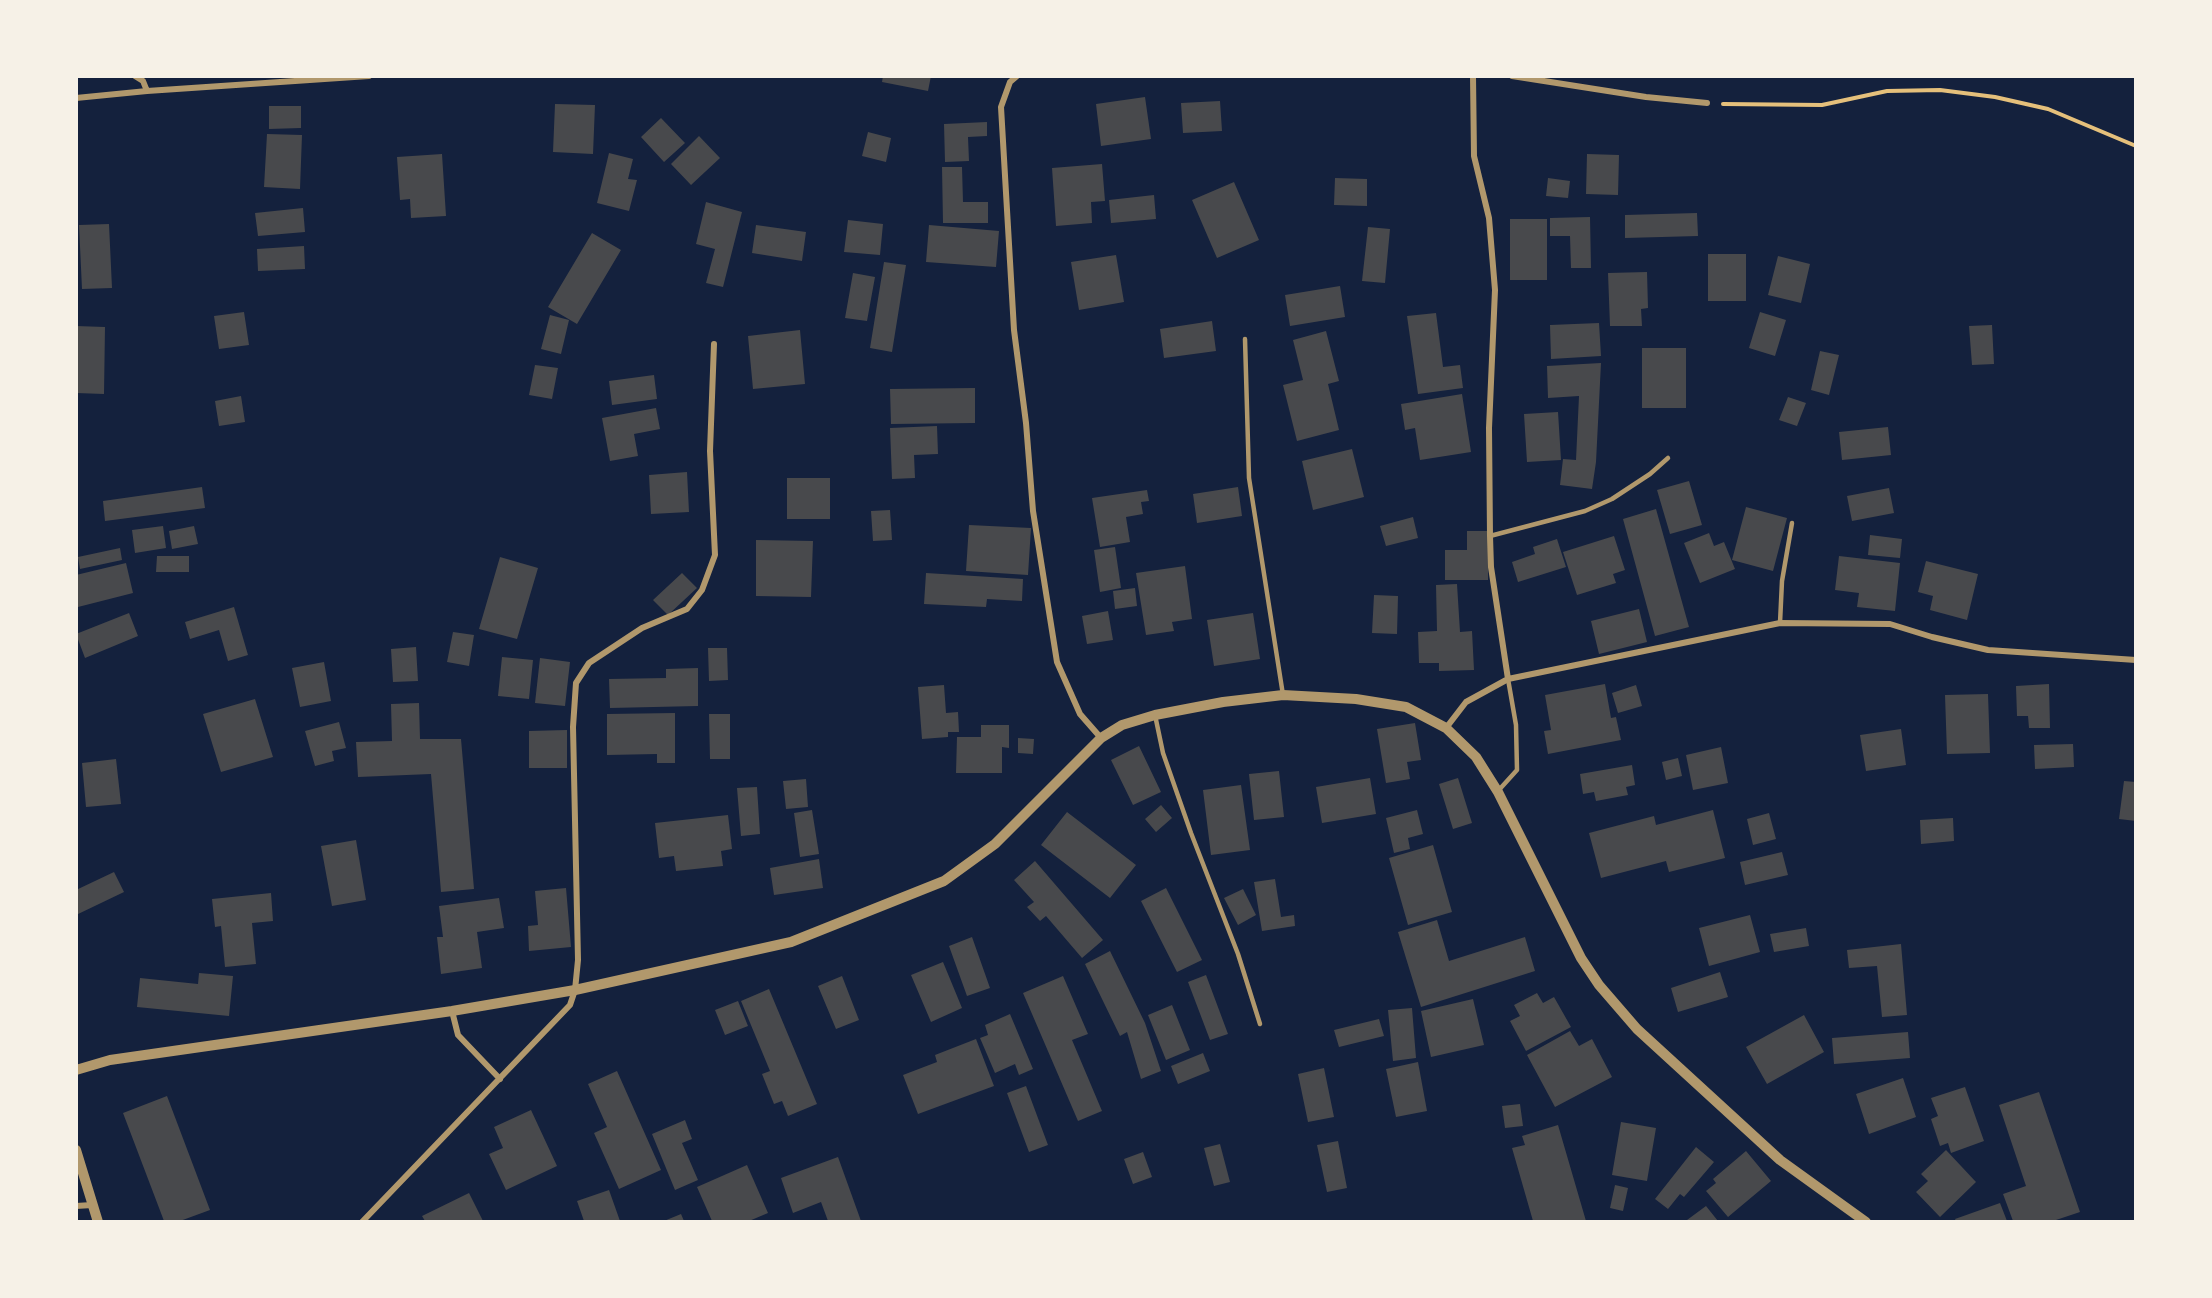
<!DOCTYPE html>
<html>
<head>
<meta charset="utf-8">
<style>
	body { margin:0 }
	#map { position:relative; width:2212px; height:1298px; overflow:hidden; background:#14213d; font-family:"Roboto Condensed",sans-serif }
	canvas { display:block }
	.frame { position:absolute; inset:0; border:78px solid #f6f1e7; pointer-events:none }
</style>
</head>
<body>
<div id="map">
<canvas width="2212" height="1298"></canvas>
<div class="frame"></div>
</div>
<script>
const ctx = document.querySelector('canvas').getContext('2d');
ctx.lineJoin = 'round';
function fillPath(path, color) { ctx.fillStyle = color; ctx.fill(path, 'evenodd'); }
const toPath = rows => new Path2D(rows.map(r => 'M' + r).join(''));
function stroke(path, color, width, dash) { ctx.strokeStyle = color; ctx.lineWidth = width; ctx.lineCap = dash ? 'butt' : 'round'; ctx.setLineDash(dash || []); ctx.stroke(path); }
const building = toPath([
	[883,76,931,76,928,91,882,82],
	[1145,97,1151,139,1101,146,1096,104],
	[1220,101,1222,131,1183,133,1181,103],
	[555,104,595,105,593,154,553,152],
	[269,106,301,106,301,128,269,129],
	[661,118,685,143,664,162,641,137],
	[987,122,987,136,968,137,969,161,945,162,944,124],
	[868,132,891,138,886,162,862,156],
	[267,134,302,135,300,189,264,187],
	[699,136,720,158,691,185,671,164],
	[609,153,633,159,628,179,637,180,629,211,597,203],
	[442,154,446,216,411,218,410,199,400,200,397,157],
	[1587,154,1619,155,1618,195,1586,194],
	[1102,164,1105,201,1091,202,1092,223,1056,226,1052,168],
	[942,167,962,167,963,202,988,202,988,223,943,223],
	[1335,178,1367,179,1367,206,1334,205],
	[1548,178,1570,181,1568,198,1546,196],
	[1234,182,1259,240,1217,258,1192,200],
	[1154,195,1156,219,1111,223,1109,200],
	[706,202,742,212,723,287,706,283,715,249,696,244],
	[303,208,305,232,258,236,255,213],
	[1697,213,1698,236,1625,238,1625,215],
	[1590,217,1591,268,1571,268,1570,236,1550,236,1550,218],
	[1510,219,1547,219,1547,280,1510,280],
	[848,220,883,224,880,255,844,252],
	[109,224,112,288,82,289,79,225],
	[756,225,806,232,802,261,752,253],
	[929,225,999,231,996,267,926,262],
	[1368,227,1390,229,1385,283,1362,281],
	[592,233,621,250,577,324,548,307],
	[304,246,305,269,258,271,257,249],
	[1708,254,1746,254,1746,301,1708,301],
	[1116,255,1124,302,1079,310,1071,262],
	[1778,256,1810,264,1801,303,1768,295],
	[884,262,906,265,892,352,870,348],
	[1647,272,1648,308,1641,309,1642,326,1610,326,1608,273],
	[853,273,875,277,867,321,845,318],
	[1340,286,1345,317,1290,326,1285,295],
	[244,312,249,345,219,349,214,316],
	[1760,312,1786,320,1775,356,1749,348],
	[1436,313,1443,367,1460,365,1463,388,1418,394,1407,316],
	[550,315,569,320,561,354,541,349],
	[1212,321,1216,351,1164,358,1160,329],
	[1599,323,1601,356,1551,359,1550,325],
	[1992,325,1994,364,1972,365,1969,326],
	[76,326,105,327,104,394,76,393],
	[800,330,805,384,753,389,748,336],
	[1326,331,1339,381,1328,384,1339,430,1297,441,1283,385,1303,380,1293,340],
	[1642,348,1686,348,1686,408,1642,408],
	[1820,351,1839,355,1829,395,1811,390],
	[1601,363,1596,462,1592,489,1560,485,1563,459,1576,460,1579,396,1548,398,1547,366],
	[535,365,558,368,552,399,529,395],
	[654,375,657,399,612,405,609,381],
	[975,388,975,423,891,424,890,389],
	[1462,394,1471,452,1420,460,1415,428,1405,430,1401,404],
	[241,396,245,422,219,426,215,401],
	[1788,397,1806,403,1797,426,1779,420],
	[656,408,660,429,634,434,638,456,610,461,602,418],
	[1558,412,1561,460,1527,462,1524,414],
	[937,426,938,454,914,455,915,478,892,479,890,428],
	[1888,427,1891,455,1842,460,1839,432],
	[1352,449,1364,497,1313,510,1302,461],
	[687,472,689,512,651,514,649,475],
	[787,478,830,478,830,519,787,519],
	[1689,481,1702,525,1670,534,1657,490],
	[202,487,205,508,105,521,103,501],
	[1238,487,1242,516,1197,523,1193,494],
	[1889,488,1894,513,1852,521,1847,496],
	[1147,490,1149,501,1141,502,1143,514,1126,517,1130,542,1100,547,1092,498],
	[1746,507,1787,518,1773,571,1732,560],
	[1656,509,1689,627,1655,636,1623,519],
	[890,510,892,540,873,541,871,511],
	[1413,517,1418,538,1386,546,1380,526],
	[969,525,1031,528,1028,575,966,571],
	[163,526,166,548,135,553,132,530],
	[194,526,198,544,172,549,169,531],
	[1467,531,1488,531,1488,580,1445,580,1445,550,1467,550],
	[1709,533,1714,546,1724,542,1735,569,1700,583,1684,543],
	[1870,535,1902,539,1900,558,1868,555],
	[1614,536,1625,570,1613,574,1616,583,1577,595,1563,552],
	[1557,539,1566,567,1518,582,1512,562,1535,554,1533,547],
	[756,540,813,541,811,597,756,596],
	[1115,547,1121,588,1100,592,1094,550],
	[120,548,122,560,80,569,78,557],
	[157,556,189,556,189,572,156,572],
	[1839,556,1900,563,1895,611,1857,607,1859,593,1835,590],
	[500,557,538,568,517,639,479,629],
	[1926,561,1978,574,1967,620,1930,610,1933,596,1918,592],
	[126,563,133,593,78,607,76,575],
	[1185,566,1192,619,1172,622,1174,631,1146,635,1136,573],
	[682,573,697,588,668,615,653,600],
	[926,573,1023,579,1022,601,987,599,986,607,924,604],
	[1457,584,1460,632,1472,631,1474,670,1439,671,1439,663,1419,663,1418,632,1437,631,1436,585],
	[1135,588,1137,606,1115,609,1113,591],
	[1374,595,1398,596,1397,634,1372,633],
	[234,607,248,655,228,661,219,630,190,639,185,622],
	[1639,609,1647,642,1599,654,1591,621],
	[1108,611,1113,640,1087,644,1082,616],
	[129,613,138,636,85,658,76,634],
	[1253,613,1260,659,1214,666,1207,620],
	[453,632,474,635,469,666,447,662],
	[416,647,418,681,393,682,391,649],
	[708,648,727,648,728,680,709,681],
	[502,657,533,660,529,699,498,696],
	[540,658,570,662,565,706,535,703],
	[324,662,331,701,300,707,292,668],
	[698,668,698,706,610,708,609,679,666,678,666,669],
	[1605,684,1611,718,1616,717,1621,740,1548,754,1544,731,1551,730,1545,695],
	[2049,684,2050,728,2029,728,2028,716,2017,716,2016,686],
	[944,685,946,713,958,712,959,732,948,732,948,737,922,739,918,687],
	[1636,685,1642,706,1618,713,1612,693],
	[1988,694,1990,753,1947,754,1945,695],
	[255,699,273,757,221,772,203,714],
	[419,703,420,739,461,739,474,889,441,892,431,774,358,777,356,742,392,741,391,704],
	[675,713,675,763,657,763,657,754,607,755,607,714],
	[709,714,730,714,730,759,710,759],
	[339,722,346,748,332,751,334,761,315,766,305,731],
	[1415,723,1421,760,1407,762,1410,779,1386,783,1377,729],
	[981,725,1009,725,1009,748,1002,747,1002,773,956,773,957,737,981,737],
	[1901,729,1906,765,1866,771,1860,735],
	[567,730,567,768,529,768,529,731],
	[1018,738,1034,739,1033,754,1018,753],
	[2073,744,2074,767,2035,769,2034,745],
	[1139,746,1161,792,1133,805,1111,760],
	[1721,747,1728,783,1693,790,1686,755],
	[1678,758,1682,776,1666,780,1662,762],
	[116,759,121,804,86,807,82,763],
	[1632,765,1635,785,1626,787,1628,795,1596,801,1594,792,1583,794,1580,774],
	[1279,771,1284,817,1254,820,1249,774],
	[1370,778,1376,814,1322,823,1316,787],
	[1458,778,1472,823,1453,829,1439,784],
	[806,779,808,807,786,809,783,781],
	[2124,781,2136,782,2136,821,2119,819],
	[1241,785,1250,850,1211,855,1203,790],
	[757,787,760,834,741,836,737,788],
	[1161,805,1172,818,1156,832,1145,819],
	[812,810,819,854,800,857,794,813],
	[1417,810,1423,834,1408,838,1410,849,1394,853,1386,818],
	[1713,810,1725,858,1669,872,1666,861,1601,878,1589,833,1654,816,1656,825],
	[1067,812,1136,865,1110,898,1041,845],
	[1769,813,1776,839,1753,845,1747,819],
	[728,815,732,849,721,851,723,866,676,871,674,856,659,858,655,823],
	[1953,818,1954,841,1921,844,1920,820],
	[356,840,366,900,332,906,321,846],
	[1433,845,1452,912,1408,925,1389,858],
	[1782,852,1788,875,1745,885,1740,862],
	[819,859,823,888,774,895,770,868],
	[1035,861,1103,940,1082,958,1046,916,1040,921,1027,907,1034,902,1014,880],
	[114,872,124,892,76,915,76,890],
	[1275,879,1281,917,1294,915,1295,926,1262,931,1254,882],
	[566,888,571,947,529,951,528,926,538,925,535,891],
	[1166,888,1202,960,1177,972,1141,901],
	[1243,889,1256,915,1238,925,1224,898],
	[271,893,273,921,252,923,256,964,225,967,221,926,215,927,212,899],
	[499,898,504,928,477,932,482,968,441,974,437,937,443,937,439,906],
	[1750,915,1760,952,1709,966,1699,928],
	[1437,920,1449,961,1525,937,1535,971,1421,1007,1398,932],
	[1806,928,1809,946,1774,952,1770,934],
	[972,937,990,988,967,996,949,946],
	[1901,944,1907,1015,1882,1017,1877,966,1849,968,1847,950],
	[1110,951,1145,1023,1161,1071,1141,1079,1127,1032,1120,1036,1085,964],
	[943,962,962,1008,931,1022,911,975],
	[1720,972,1728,997,1678,1012,1671,988],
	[199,973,233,976,229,1016,137,1007,140,978,198,984],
	[1206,975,1228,1034,1210,1040,1188,982],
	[842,976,859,1020,836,1029,818,986],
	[1063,976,1088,1034,1072,1040,1102,1111,1078,1121,1023,993],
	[769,989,817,1104,788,1116,782,1101,774,1104,762,1074,770,1071,741,1001],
	[1537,993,1543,1003,1554,997,1571,1027,1526,1051,1510,1021,1520,1016,1514,1005],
	[1473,999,1484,1045,1431,1057,1421,1011],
	[738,1001,748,1026,725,1035,715,1010],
	[1172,1005,1190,1050,1166,1060,1148,1015],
	[1412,1008,1416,1058,1393,1061,1388,1010],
	[1010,1014,1033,1069,1019,1075,1015,1064,995,1073,980,1038,988,1035,985,1025],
	[1804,1015,1824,1052,1767,1084,1746,1047],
	[1379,1019,1384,1036,1339,1047,1334,1030],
	[1570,1031,1579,1046,1592,1039,1612,1077,1555,1107,1527,1055],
	[1908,1032,1910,1058,1834,1064,1832,1038],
	[976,1039,994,1086,918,1114,903,1075,937,1062,935,1055],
	[1203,1053,1210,1071,1178,1084,1171,1066],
	[1418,1062,1427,1111,1396,1117,1386,1069],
	[1324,1068,1334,1117,1308,1122,1298,1074],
	[617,1071,661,1170,619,1189,594,1133,607,1127,588,1084],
	[1903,1078,1916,1117,1869,1134,1856,1094],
	[1026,1086,1048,1145,1029,1152,1007,1093],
	[1965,1087,1984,1141,1951,1153,1948,1143,1940,1146,1931,1119,1938,1116,1931,1098],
	[2039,1092,2080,1212,2053,1221,2013,1221,2003,1194,2026,1186,1999,1105],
	[167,1096,210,1210,180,1221,164,1221,123,1113],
	[1520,1104,1523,1126,1505,1128,1502,1106],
	[531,1110,557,1166,506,1190,489,1154,503,1148,494,1127],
	[685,1120,692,1139,682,1143,698,1180,675,1190,652,1134],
	[1621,1122,1656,1128,1647,1181,1612,1175],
	[1558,1125,1586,1221,1533,1221,1512,1148,1525,1145,1522,1136],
	[1338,1141,1347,1188,1327,1192,1317,1145],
	[1220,1144,1230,1182,1214,1186,1204,1148],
	[1696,1147,1714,1162,1684,1197,1680,1194,1668,1209,1655,1199],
	[1946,1150,1976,1182,1940,1217,1916,1192,1928,1181,1921,1174],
	[1746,1151,1771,1181,1728,1217,1706,1191,1716,1183,1713,1179],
	[1143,1152,1152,1177,1133,1184,1124,1159],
	[838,1157,861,1221,828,1221,821,1202,793,1213,781,1178],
	[747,1165,768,1213,749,1221,712,1221,697,1187],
	[1615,1185,1628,1188,1623,1211,1610,1208],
	[609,1190,620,1221,584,1221,577,1201],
	[469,1193,483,1221,425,1221,422,1216],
	[2000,1203,2007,1221,1956,1221,1955,1219],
	[1706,1206,1718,1221,1688,1221,1687,1220],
	[681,1214,684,1221,664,1221]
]);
const path = toPath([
	[1723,104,1822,105,1887,91,1940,90,1995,97,2048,109,2136,146]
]);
const service = toPath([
	[1245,339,1249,478,1283,695],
	[1490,536,1585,511,1612,499,1650,474,1668,458],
	[1780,623,1782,581,1792,523],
	[1155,715,1163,753,1191,833,1238,954,1260,1024],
	[1498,791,1517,770,1516,725,1508,679]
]);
const minor = toPath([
	[135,76,143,81,147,91],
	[1017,76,1010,82,1001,107,1014,330,1026,423,1033,511,1057,662,1080,714,1101,738],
	[1473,76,1474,156,1489,218,1495,290,1489,428,1490,536,1491,567,1508,679],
	[1512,76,1646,97,1707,103],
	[76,98,147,91,369,76],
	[1446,728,1466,702,1508,679,1780,623,1890,624,1932,637,1988,650,2136,660],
	[452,1011,458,1035,500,1079],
	[76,1206,92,1205],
	[362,1222,570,1005,575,990,578,960,573,727,576,683,589,663,642,628,687,609,702,590,715,555,710,451,714,344]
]);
const tertiary = toPath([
	[76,1070,110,1060,452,1011,575,990,791,942,944,881,995,844,1101,738,1122,725,1155,715,1223,702,1283,695,1356,699,1406,707,1446,728,1476,757,1498,792,1581,958,1599,985,1637,1029,1780,1160,1866,1222],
	[76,1150,98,1222]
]);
fillPath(building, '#48494c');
stroke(path, '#e5c07b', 4);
stroke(service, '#b1986c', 4.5);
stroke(minor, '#b1986c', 6);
stroke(tertiary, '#b1986c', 10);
</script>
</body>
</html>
